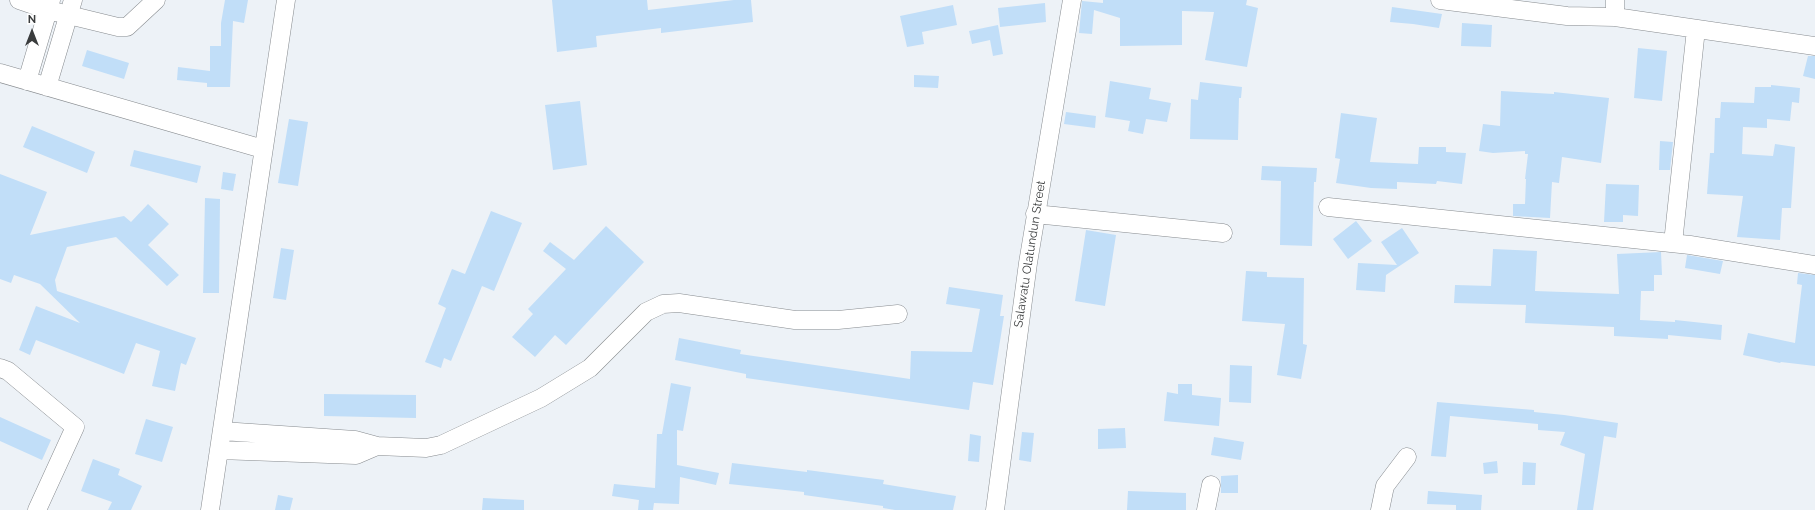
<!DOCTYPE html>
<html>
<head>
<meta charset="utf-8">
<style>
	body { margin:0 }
	#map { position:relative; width:1815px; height:510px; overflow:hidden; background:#edf2f7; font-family:Raleway,sans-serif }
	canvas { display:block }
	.north { position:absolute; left:12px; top:12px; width:40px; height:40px; -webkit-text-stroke:3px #fff; paint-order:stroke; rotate:0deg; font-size:11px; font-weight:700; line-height:16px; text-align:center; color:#3a3c3d }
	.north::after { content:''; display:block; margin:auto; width:14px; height:18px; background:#3a3c3d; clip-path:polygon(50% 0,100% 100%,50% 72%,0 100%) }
</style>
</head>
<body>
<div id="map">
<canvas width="1815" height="510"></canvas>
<div class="north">N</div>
</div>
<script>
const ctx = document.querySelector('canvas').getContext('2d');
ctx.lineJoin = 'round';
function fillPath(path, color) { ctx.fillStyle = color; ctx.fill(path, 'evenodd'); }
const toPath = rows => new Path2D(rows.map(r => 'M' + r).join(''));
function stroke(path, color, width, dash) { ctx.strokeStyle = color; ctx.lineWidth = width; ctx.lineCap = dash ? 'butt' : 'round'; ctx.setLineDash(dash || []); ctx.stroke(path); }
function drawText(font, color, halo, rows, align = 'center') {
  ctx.font = font + ' Raleway,sans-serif'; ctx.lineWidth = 3.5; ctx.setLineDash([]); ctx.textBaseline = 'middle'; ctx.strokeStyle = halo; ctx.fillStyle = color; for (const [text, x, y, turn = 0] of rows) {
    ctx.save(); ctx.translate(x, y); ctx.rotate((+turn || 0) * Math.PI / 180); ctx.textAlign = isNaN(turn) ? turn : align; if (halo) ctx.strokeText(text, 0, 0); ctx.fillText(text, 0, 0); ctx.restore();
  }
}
const building = toPath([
	[225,0,248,0,244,23,233,21,230,87,207,87,207,83,177,80,178,67,210,71,210,46,221,46,221,23],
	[552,0,647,0,648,10,734,0,751,0,753,22,661,33,661,28,596,36,597,47,557,52],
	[1103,0,1247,0,1246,5,1258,8,1247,67,1205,60,1214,12,1182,11,1182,45,1120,46,1120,18,1094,10,1092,34,1079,33,1082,1,1103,3],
	[1045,3,1046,22,1000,27,998,8],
	[953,5,957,25,922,32,924,44,907,47,900,16],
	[1392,7,1442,14,1439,28,1413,24,1390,22],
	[1462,23,1492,25,1491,47,1461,46],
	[998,25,1003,54,993,56,990,40,972,44,969,31],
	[1638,48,1667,51,1662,101,1634,98],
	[87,50,129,63,124,79,82,66],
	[1808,56,1815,56,1815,79,1803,76],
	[914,75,939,76,938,88,914,87],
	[1110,81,1151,88,1149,99,1171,103,1167,122,1146,119,1143,134,1128,131,1130,121,1105,117],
	[1200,82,1242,87,1241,98,1239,98,1238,140,1190,139,1191,99,1198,100],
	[1771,85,1800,88,1799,103,1792,102,1790,121,1767,119,1767,128,1743,127,1742,154,1773,156,1775,144,1795,147,1791,208,1782,208,1780,240,1737,237,1743,196,1707,194,1710,153,1714,153,1715,118,1720,118,1721,102,1754,103,1755,87,1771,87],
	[1501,91,1554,94,1554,92,1609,98,1601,163,1562,157,1559,183,1552,182,1550,218,1513,216,1513,204,1525,204,1526,179,1525,179,1528,154,1525,154,1525,151,1493,153,1479,151,1483,124,1500,126],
	[580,101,587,165,553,170,545,105],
	[1066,112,1096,116,1095,128,1064,124],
	[1341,113,1377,118,1370,162,1418,164,1419,147,1446,147,1446,152,1466,153,1462,184,1437,181,1436,184,1397,182,1397,189,1371,188,1336,183,1340,159,1335,158],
	[289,119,308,122,298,186,278,183],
	[32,126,95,152,87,173,23,147],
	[1660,141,1673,142,1670,170,1659,170],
	[134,150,201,166,197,183,130,166],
	[1262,166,1317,168,1316,182,1314,182,1312,246,1280,245,1281,181,1261,180],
	[223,172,236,174,233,191,221,189],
	[0,174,47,192,30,235,124,216,131,222,148,204,169,224,148,245,179,275,167,286,116,237,67,247,55,280,57,291,196,338,186,365,181,363,175,391,152,386,160,351,136,343,124,374,36,340,30,355,19,350,36,306,80,323,40,284,14,275,11,283,0,279],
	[1606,184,1639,185,1638,216,1623,215,1623,222,1604,222],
	[205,198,220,199,219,293,203,293],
	[491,211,522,223,494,291,482,286,451,361,444,358,441,368,425,362,446,308,438,304,452,269,465,274],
	[1356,221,1372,241,1348,259,1333,239],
	[606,226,644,262,566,345,555,335,535,357,512,337,533,314,528,309,566,269,543,251,550,242,574,260],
	[1402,228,1419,253,1386,275,1385,292,1356,290,1358,263,1397,265,1381,242],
	[1086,230,1116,235,1105,306,1075,301],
	[281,248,294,250,286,300,273,298],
	[1493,249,1537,251,1535,291,1619,294,1617,254,1661,252,1662,275,1654,275,1654,291,1641,291,1640,320,1675,322,1675,320,1722,325,1721,340,1668,335,1668,339,1614,336,1614,327,1525,323,1526,305,1454,303,1455,285,1491,286],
	[1687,255,1723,261,1720,274,1685,268],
	[1246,271,1267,272,1267,277,1304,278,1303,344,1307,345,1301,379,1277,375,1285,324,1242,321],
	[1798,273,1815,275,1815,366,1781,362,1780,363,1743,355,1748,333,1795,343,1802,285,1797,284],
	[949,287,1003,295,1000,316,1004,316,993,385,973,382,969,410,746,378,746,374,675,360,679,338,741,350,740,354,910,379,911,351,972,352,980,309,946,304],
	[1230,365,1252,366,1251,403,1229,402],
	[671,383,691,387,683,431,677,430,677,465,719,473,716,485,680,477,679,504,654,503,653,510,638,510,639,500,612,496,614,484,655,488,657,434,662,434],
	[1178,384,1192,384,1192,395,1221,398,1219,426,1164,421,1167,392,1178,394],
	[324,394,416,395,416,418,324,416],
	[1437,402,1534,410,1534,412,1564,415,1618,423,1616,438,1604,436,1593,510,1577,510,1585,454,1560,445,1565,432,1538,430,1538,424,1450,416,1446,457,1431,456],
	[0,417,51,440,42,460,0,441],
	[146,419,173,427,162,462,135,454],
	[1125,428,1126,448,1098,449,1098,429],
	[1022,432,1034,433,1031,462,1019,460],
	[970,434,981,436,979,462,968,461],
	[1214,437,1244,442,1241,460,1211,455],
	[93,459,120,469,118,475,142,486,131,510,108,510,112,502,81,491],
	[1497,461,1498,473,1484,474,1483,463],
	[1523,462,1536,463,1535,485,1522,485],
	[732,463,807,472,807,470,884,480,883,484,956,496,953,510,895,510,883,508,883,506,804,495,804,492,729,484],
	[1238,475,1238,493,1221,493,1221,476],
	[1128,491,1186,493,1186,510,1127,510],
	[1428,491,1482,495,1481,510,1456,510,1456,505,1427,504],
	[278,495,293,498,290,510,275,510],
	[483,498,524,500,524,510,482,510]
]);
const minor = toPath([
	[19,0,48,10,118,27,127,27,156,0],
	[1440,0,1567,16,1615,17,1815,46],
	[1615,17,1615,0],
	[0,73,263,149],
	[27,81,51,0],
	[47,87,73,0],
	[1328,207,1690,245,1815,265],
	[1035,214,1223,233],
	[1673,243,1696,29],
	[0,368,8,371,75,427,37,510],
	[222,431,355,440,377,446,426,448,441,445,541,398,590,368,646,312,663,304,679,303,795,320,838,320,898,314],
	[219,450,356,455,377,446],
	[210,510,286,0],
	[995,510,1028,263,1072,0],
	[1206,510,1211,485],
	[1380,510,1385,486,1407,457]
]);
const streetNames = [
	["Salawatu Olatundun Street",1030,254,-81]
];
fillPath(building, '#c1def8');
stroke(minor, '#878b8f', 19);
stroke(minor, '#fff', 18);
drawText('12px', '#3a3c3d', '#fff', streetNames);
</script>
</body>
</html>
